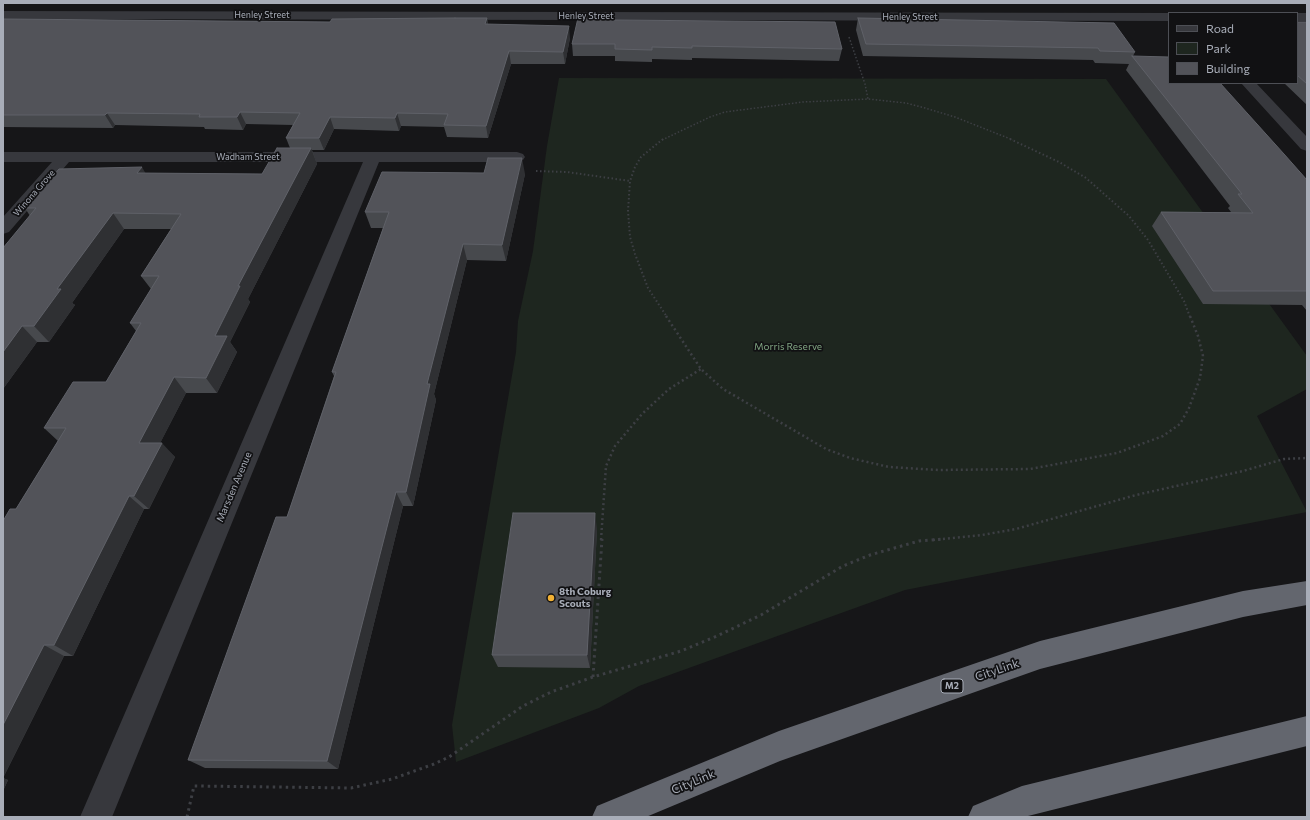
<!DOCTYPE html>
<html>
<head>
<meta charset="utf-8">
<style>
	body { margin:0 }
	#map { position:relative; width:1310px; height:820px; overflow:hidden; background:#161618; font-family:Commissioner,sans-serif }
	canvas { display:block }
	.frame { position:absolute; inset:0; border:4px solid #a8adb8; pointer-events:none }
	.legend { position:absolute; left:1168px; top:12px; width:130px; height:72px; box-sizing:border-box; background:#111113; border:1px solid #4d4f55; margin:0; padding:5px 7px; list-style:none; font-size:12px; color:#a8adb8 }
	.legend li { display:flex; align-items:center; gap:8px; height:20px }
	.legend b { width:20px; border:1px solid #4d4f55 }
</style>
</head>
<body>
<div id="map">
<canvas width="1310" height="820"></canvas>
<div class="frame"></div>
<ul class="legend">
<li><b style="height:5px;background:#37383d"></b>Road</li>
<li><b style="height:11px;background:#1e261f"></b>Park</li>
<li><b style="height:11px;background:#525359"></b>Building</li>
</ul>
</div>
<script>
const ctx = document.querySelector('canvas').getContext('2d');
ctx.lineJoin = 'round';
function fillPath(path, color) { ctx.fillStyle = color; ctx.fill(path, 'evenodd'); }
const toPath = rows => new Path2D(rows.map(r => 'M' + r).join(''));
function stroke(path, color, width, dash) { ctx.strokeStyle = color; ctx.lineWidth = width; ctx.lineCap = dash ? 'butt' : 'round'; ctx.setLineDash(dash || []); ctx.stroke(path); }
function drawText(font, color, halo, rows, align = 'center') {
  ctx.font = font + ' Commissioner,sans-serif'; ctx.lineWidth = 3.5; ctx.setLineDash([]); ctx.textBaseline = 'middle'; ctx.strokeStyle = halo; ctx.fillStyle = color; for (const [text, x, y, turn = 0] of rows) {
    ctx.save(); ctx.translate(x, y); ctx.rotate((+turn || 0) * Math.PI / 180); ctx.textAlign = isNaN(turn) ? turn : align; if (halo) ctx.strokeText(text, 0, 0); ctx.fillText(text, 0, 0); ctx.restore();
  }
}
const green = toPath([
	[559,78,1106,79,1307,356,1307,389,1257,416,1307,512,905,590,639,686,599,708,456,762,452,725,516,352,518,321,533,251,547,146]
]);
const pathFar3 = toPath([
	[849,37,865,84,868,99],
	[662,140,710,117,725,112,803,102,868,99,906,103,925,108,955,117,1013,140]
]);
const pathFar2 = toPath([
	[663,139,641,157,635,167,630,181,628,211,630,237,635,254,648,288,667,317],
	[1010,139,1059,162,1086,178,1129,216,1148,240,1184,301,1190,317],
	[536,171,567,172,630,181]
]);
const pathFar1 = toPath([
	[666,316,701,369,723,389,826,449,850,458,889,467,938,470,1030,469,1117,453,1163,436,1180,424,1189,408,1200,378,1203,356,1198,336,1190,316],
	[601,540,606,466,615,446,642,414,669,389,701,369],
	[933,540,982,535,1016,529,1136,495,1243,471,1284,459,1307,458]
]);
const path = toPath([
	[593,677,602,539],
	[187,817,194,786,351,788,392,779,434,764,449,757,523,706,551,692,593,677,681,651,717,636,761,615,843,566,870,555,919,541,944,539]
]);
const minor = toPath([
	[3,11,1169,13,1169,21,3,19,3,11],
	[1297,13,1307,13,1307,21,1297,21,1297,13],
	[1241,83,1256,83,1307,137,1307,151,1301,149,1241,83],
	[3,152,517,152,523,154,525,157,523,160,517,162,379,162,112,817,80,817,363,162,69,162,9,232,3,234,3,217,52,162,3,162,3,152]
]);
const highway = toPath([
	[1307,581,1307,605,1243,617,1040,669,780,761,646,817,592,817,597,806,779,731,1040,641,1243,591,1307,581],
	[1307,716,1307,746,1024,817,968,817,973,806,1022,786,1307,716]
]);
const wall = toPath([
	[487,18,488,24,570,38,565,64,511,64,488,138,447,137,444,127,401,126,399,131,334,129,324,150,312,150,317,164,248,299,250,302,230,342,237,352,217,393,186,393,160,443,175,457,149,509,144,509,73,656,64,656,3,778,8,780,3,791,3,521,16,509,58,441,44,428,106,382,136,331,130,323,151,289,141,276,171,229,124,229,72,303,75,305,49,342,37,342,3,389,3,248,30,216,25,208,145,173,262,174,290,148,286,138,293,125,246,124,243,130,205,129,204,127,115,125,113,128,3,127,3,19,330,22],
	[858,18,1135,52,1133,56,1307,180,1307,311,1302,305,1203,304,1152,226,1161,212,1231,212,1228,208,1230,206,1126,70,1129,64,1095,63,1093,60,863,56,856,30],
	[613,20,842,49,839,61,692,58,692,60,652,59,652,62,615,61,615,56,573,56,572,44],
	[1297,22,1307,22,1307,105,1284,83,1297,83],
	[525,174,506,261,467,260,434,394,436,400,413,506,403,506,338,769,205,768,188,760,287,517,334,376,332,372,383,228,371,228,365,212],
	[597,529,590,668,498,667,492,655]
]);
const shadedWall = toPath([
	[487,18,489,30,485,24],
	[569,26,570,38,565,64,563,52],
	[509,51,511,64,488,138,486,126],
	[240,112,246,124,243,130,237,117],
	[107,113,115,125,113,128,105,115],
	[397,113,401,126,399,131,395,118],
	[330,117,334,129,324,150,319,138],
	[311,148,317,164,248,299,250,302,230,342,237,352,217,393,206,378,215,336,238,286],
	[522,158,525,174,506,261,502,245],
	[142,167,151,183,137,173],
	[113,213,124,229,72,303,75,305,49,342,34,326,57,289],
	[463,244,467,260,434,394,436,400,413,506,406,492,427,384],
	[22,326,37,342,3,389,3,352],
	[174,377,186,393,153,457,139,443],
	[162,443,175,457,149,509,134,496],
	[396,492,403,506,338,769,327,761],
	[129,496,144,509,73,656,54,645],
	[595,513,597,529,590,668,587,655],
	[44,645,64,656,3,778,8,780,3,791,3,725]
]);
const building = toPath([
	[455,18,487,18,485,24,569,26,563,52,509,51,486,126,444,125,448,114,397,113,395,118,330,117,319,138,286,138,300,113,240,112,237,117,199,117,200,114,107,113,105,115,3,115,3,19,330,22,332,19,455,18],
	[578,18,613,18,613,20,835,22,842,49,692,46,692,48,652,47,652,50,615,49,615,44,572,44,578,18],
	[858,18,1114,23,1135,52,1100,51,1098,48,866,44,858,18],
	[1297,22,1307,22,1307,84,1297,75,1297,22],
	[1132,56,1169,57,1169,83,1220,83,1284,154,1307,180,1307,291,1213,291,1161,212,1253,213,1238,194,1242,194,1132,56],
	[277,148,311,148,238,286,240,286,215,336,227,336,206,378,174,377,139,443,162,443,134,496,129,496,54,645,44,645,3,725,3,521,10,509,16,509,66,428,44,428,73,382,106,382,141,323,130,323,159,276,141,276,181,214,113,213,57,289,61,289,34,326,22,326,3,352,3,248,36,208,25,208,59,169,142,167,137,173,262,174,277,148],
	[488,158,522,158,502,245,463,244,427,384,430,384,406,492,396,492,327,761,188,760,276,517,287,517,336,372,332,372,389,212,365,212,382,172,484,173,488,158],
	[513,513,595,513,587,655,492,655,513,513]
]);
const markers = [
	[551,598,4,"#f2b134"]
];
const farStreetnames = [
	["Henley Street",262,15],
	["Henley Street",586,16],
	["Henley Street",910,17],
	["Wadham Street",248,157],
	["Winona Grove",34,193,-49]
];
const shields = [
	[952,686,22]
];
const shieldNames = [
	["M2",952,686]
];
const parkNames = [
	["Morris Reserve",788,347]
];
const streetNames = [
	["Marsden Avenue",234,487,-67]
];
const poiNames = [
	["8th Coburg",559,592],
	["Scouts",559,604]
];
const nearStreetnames = [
	["CityLink",997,670,-19],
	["CityLink",693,782,-23]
];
fillPath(green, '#1e261f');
stroke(pathFar3, '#3d3f44', 1.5, [1.5, 2]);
stroke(pathFar2, '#3d3f44', 2, [1.5, 2.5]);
stroke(pathFar1, '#3d3f44', 2.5, [2, 3]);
stroke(path, '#3d3f44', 3, [2.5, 4]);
fillPath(minor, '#37383d');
fillPath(highway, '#63666e');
fillPath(wall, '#47494d');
fillPath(shadedWall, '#2f3033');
fillPath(building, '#525359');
stroke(building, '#5f6168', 1);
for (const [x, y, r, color] of markers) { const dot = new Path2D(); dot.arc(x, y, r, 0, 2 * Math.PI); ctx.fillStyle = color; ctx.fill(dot); stroke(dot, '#111113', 1.5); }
drawText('9px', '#a8adb8', '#111113', farStreetnames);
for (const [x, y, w] of shields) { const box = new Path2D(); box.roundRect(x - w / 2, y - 7, w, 14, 3); ctx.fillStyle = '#111113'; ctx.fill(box); stroke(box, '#a8adb8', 1); }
drawText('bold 9px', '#a8adb8', null, shieldNames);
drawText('10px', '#7fa381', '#111113', parkNames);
drawText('10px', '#a8adb8', '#111113', streetNames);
drawText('bold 10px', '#a8adb8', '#111113', poiNames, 'left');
drawText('12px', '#a8adb8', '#111113', nearStreetnames);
</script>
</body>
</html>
